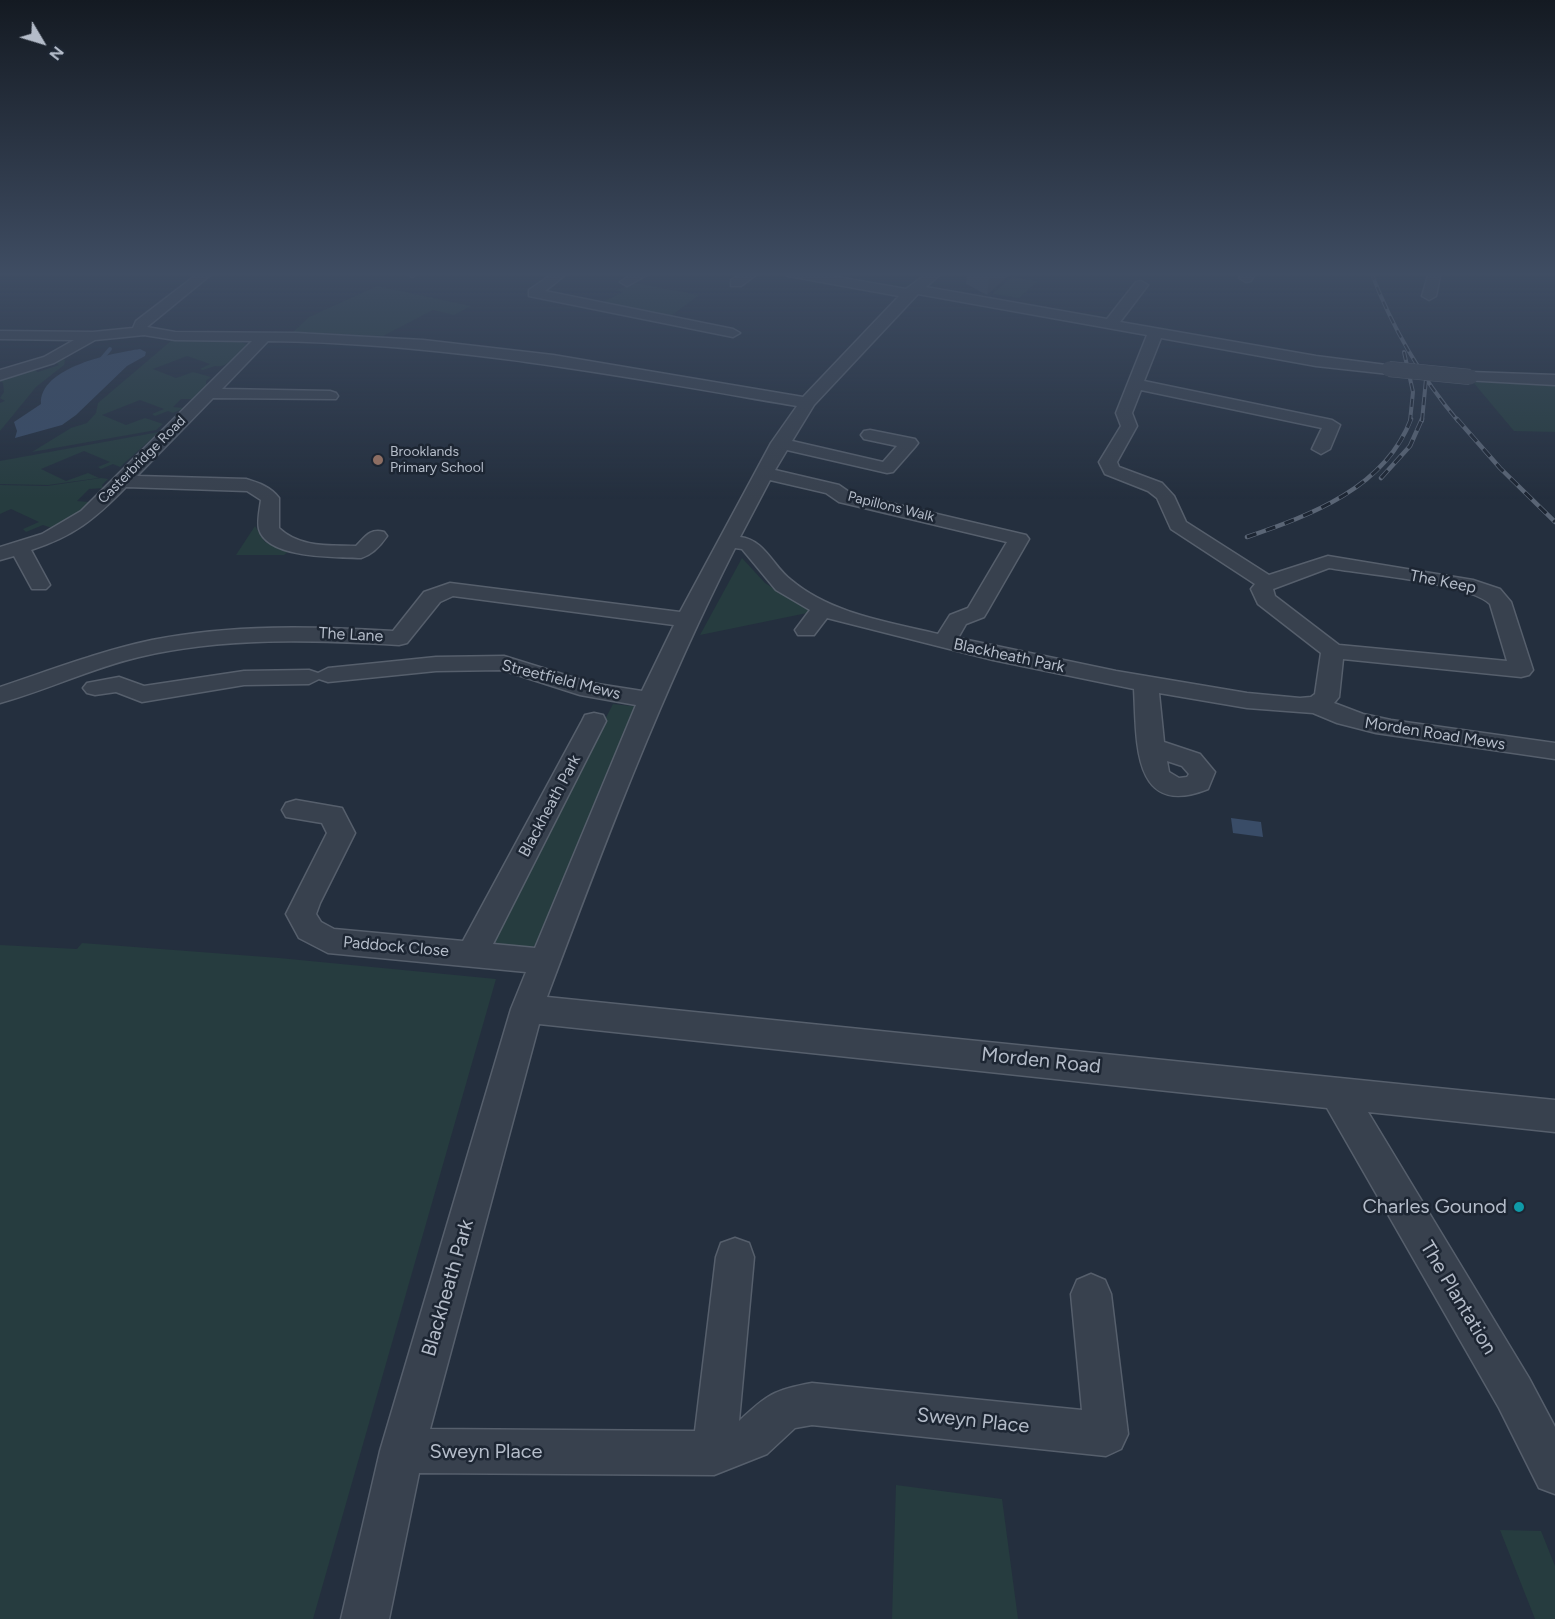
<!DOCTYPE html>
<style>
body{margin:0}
#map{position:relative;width:1555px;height:1619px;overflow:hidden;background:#242f3e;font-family:Figtree,sans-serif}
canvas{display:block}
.north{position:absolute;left:12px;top:12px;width:60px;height:60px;-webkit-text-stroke:4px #1d2633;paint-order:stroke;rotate:128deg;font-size:16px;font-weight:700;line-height:24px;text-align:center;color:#b4bcc9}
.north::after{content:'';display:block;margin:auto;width:21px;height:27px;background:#b4bcc9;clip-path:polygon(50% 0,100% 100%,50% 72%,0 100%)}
</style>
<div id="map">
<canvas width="1555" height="1619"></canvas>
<div class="north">N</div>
</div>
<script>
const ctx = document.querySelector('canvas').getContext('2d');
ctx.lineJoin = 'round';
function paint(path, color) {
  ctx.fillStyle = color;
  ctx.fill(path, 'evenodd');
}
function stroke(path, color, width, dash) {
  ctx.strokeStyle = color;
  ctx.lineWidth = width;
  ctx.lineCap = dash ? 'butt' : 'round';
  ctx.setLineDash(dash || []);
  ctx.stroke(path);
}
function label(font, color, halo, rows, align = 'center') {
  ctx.font = font + ' Figtree,sans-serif';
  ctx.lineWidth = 5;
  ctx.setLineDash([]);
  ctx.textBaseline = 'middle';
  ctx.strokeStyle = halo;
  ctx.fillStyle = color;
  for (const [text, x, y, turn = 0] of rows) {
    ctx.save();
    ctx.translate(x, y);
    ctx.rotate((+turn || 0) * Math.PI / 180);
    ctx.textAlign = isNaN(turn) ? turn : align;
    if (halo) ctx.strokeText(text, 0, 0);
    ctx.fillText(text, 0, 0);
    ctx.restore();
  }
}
const green = new Path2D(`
 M 1012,277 L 1038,281 L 1019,298 L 992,294 Z
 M 635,283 L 699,295 L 667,319 L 597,305 L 623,292 L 616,290 Z
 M 377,286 L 471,306 L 454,315 L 433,310 L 383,336 L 293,332 L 309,317 Z
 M 172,340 L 233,340 L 247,344 C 240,353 227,369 215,366 L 203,370 L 200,369 L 210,364 L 187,356 L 153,369 L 176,378 L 193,372 L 211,377 L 206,381 L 206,387 L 192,399 L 181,399 L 173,407 L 184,408 L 173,413 L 168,411 L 155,416 L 152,414 L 164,409 L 140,400 L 102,415 L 126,425 L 145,418 L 163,424 L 156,430 L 32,452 L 71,428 L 87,423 L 96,413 L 98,403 Z
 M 62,359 L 65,360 L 64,365 L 36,387 L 0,431 L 0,403 L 5,401 L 0,398 L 4,392 L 3,383 L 0,381 L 32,369 L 38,372 L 59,365 L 54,362 Z
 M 1473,382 L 1555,385 L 1555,432 L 1514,431 Z
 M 159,432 L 120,467 L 113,464 L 101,469 L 98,467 L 110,462 L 84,451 L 41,469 L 66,481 L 88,473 L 99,478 L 48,485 L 0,484 L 0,461 Z
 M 101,478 L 108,479 L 102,485 L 103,488 L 89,489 L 77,501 L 89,502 L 78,513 L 52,528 L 43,525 L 26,532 L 23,529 L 39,522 L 11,509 L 0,514 L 0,485 L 47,486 Z
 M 255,526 L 265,542 L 288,552 L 284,555 L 236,555 Z
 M 742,558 L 765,583 L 812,612 L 700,635 Z
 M 613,704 L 641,707 L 539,941 L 530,950 L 488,947 Z
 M 82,943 L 279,958 L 496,979 L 313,1619 L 0,1619 L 0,945 L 77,949 Z
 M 896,1485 L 1002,1499 L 1018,1619 L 892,1619 Z
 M 1500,1530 L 1541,1531 L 1555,1566 L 1555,1619 L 1535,1619 Z`);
const water = new Path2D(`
 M 140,349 L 146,352 L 145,356 L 127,366 L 76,415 L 62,425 L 15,438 L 17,431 L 14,422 L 41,404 C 39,367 113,353 140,349 Z
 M 1231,818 L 1261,822 L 1263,837 L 1233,833 Z`);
const stream = new Path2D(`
 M 99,362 L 110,349`);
const minor = new Path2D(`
 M 200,272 L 214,272 L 147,327 L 175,332 L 296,333 L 423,340 L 553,355 L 803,397 L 899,296 L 788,276 L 782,272 L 809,272 L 906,289 L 929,272 L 943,272 L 926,287 L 1107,319 L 1136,282 L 1141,281 L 1148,285 L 1120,322 L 1316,356 L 1394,366 L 1397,369 L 1394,372 L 1389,374 L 1316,366 L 1161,338 L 1144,381 L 1332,420 L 1340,425 L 1330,449 L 1321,454 L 1312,449 L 1322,428 L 1141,390 L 1132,413 L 1137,426 L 1117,462 L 1119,467 L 1162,483 L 1174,496 L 1186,522 L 1269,575 L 1328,556 L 1473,580 L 1500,589 L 1511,602 L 1533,670 L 1529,675 L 1521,677 L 1343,659 L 1339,697 L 1334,703 L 1363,714 L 1391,720 L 1555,743 L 1555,759 L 1376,733 L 1337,723 L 1313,713 L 1247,708 L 1159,693 L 1164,742 L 1200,754 L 1215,772 L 1208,789 C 1131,820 1137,739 1134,689 L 993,660 L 827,618 L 814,635 L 798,635 L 795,630 L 810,610 L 776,590 L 742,549 L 735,548 C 661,693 604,845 547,997 L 1555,1100 L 1555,1132 L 1368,1112 L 1529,1378 L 1555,1427 L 1555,1494 L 1539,1488 L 1499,1408 L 1327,1108 L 539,1024 L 430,1429 L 695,1431 L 716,1257 L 721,1243 L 735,1238 L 749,1243 L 754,1257 L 739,1421 C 767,1395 773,1390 812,1383 L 1082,1410 L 1071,1294 L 1077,1280 L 1091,1274 L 1105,1280 L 1111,1294 L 1128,1434 L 1121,1449 L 1106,1456 L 812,1425 L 795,1428 L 767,1454 L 714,1475 L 419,1473 L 389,1619 L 341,1619 L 380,1451 L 511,1009 L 526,972 L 328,953 L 299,938 L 286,914 L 327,833 L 322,823 L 286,817 L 282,810 L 286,803 L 296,800 L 342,808 L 355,833 L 320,903 L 316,914 L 321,922 L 334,929 L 463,941 L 582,721 L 585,715 L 594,713 L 603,715 L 606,721 L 493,944 L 535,948 L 636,705 L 580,695 L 502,670 L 436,671 L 328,682 L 319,679 L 309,684 L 244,685 L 142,702 L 116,692 L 95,695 L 87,693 L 83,688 L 87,683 L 119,677 L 144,686 L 244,671 L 309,670 L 318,673 L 328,668 L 436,657 L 504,656 L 591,683 L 642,691 L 674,625 L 453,596 L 440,602 L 407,643 L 399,645 C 312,640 225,637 139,657 C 92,668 47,690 0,703 L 0,687 C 51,670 100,651 152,640 C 232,624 313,626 393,631 L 424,592 L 450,583 L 680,612 L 771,443 L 797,406 C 621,376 447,343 268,341 L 222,389 L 330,391 L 336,393 L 338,396 L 336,399 L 213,398 L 137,476 L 246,479 C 259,483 271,487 279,498 L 279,528 C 300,548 329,545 356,546 C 365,537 370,528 384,532 L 387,536 C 381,545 372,555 361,558 C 338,557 267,559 259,529 C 257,521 260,508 261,500 L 247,491 L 126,487 C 95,519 74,536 31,550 L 50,585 L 46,589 L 32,589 L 14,556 L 0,560 L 0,547 L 42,534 L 81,511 L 252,341 L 175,340 L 144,335 L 95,340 L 54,363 L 0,380 L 0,370 L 44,357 L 74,340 L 0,339 L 0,331 L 93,332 L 133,328 L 136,321 ZM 918,294 L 1147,335 L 1116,413 L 1121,426 L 1099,462 L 1105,474 L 1148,491 L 1157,498 L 1171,529 L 1255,584 L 1251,589 L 1258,604 L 1321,653 L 1315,694 L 1311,697 L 1300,698 L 1247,693 L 1116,671 L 958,638 L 966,624 L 984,617 L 987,612 L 1029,539 L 1026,535 L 852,494 L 839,485 L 775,470 L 787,450 L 887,473 L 893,472 L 915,447 L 918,443 L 915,439 L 870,430 L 864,431 L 861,435 L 864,439 L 897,446 L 883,462 L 792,441 L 814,405 ZM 770,480 L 826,493 L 839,502 L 1007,542 L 968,608 L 950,615 L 938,634 C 889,622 831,614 791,580 C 772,565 765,540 740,537 ZM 1329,568 C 1363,574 1469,583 1490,604 L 1507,661 L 1339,645 L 1275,596 L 1273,589 ZM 1167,761 L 1182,766 L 1189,774 L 1187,777 L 1179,778 L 1169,772 Z
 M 419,272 L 412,277 L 406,273 L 406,272 Z
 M 555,272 L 569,272 L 545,291 L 733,329 L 740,333 L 733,337 L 529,296 L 529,290 Z
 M 627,272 L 648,272 L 649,274 L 627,286 L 620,282 L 630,275 Z
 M 745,272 L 760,272 L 741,286 L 731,286 L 731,280 Z
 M 1244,272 L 1256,272 L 1251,281 L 1246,282 L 1239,278 Z
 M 1429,272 L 1441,272 L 1436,296 L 1429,300 L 1422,296 Z
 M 1470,372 L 1555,375 L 1555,385 L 1464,380 L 1462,377 Z`);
const railFar1 = new Path2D(`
 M 1371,272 C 1392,327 1420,376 1458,421
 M 1404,352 L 1413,392 L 1410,421
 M 1422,421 L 1426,379`);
const rail = new Path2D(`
 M 1457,419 L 1500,468 L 1555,522
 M 1381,478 L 1410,446 L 1422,419
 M 1247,537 C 1311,515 1385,488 1411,419`);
const minorBridge = new Path2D(`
 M 1389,369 L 1470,377`);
const wall = new Path2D(`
 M 967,272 L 1010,272 L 1010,274 L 987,295 L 966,284 Z`);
const shadedWall = new Path2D(`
 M 991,272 L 1010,272 L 1010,274 L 987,295 L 990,273 Z`);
const markers = [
 [378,460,6,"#8d6e63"],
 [1519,1207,6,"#0f9aa8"]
];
const farPoinames = [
 ["Brooklands",390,452],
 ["Primary School",390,468]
];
const farStreetnames = [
 ["Casterbridge Road",142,460,-45],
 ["Papillons Walk",891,507,14]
];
const streetNames = [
 ["The Keep",1443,582,11],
 ["The Lane",351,635,3],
 ["Blackheath Park",1009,656,12],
 ["Streetfield Mews",561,680,14],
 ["Morden Road Mews",1435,734,9],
 ["Blackheath Park",550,806,-62],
 ["Paddock Close",396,947,5]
];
const nearStreetnames = [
 ["Morden Road",1041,1061,6],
 ["Blackheath Park",448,1288,-74],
 ["The Plantation",1458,1298,59],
 ["Sweyn Place",973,1421,6],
 ["Sweyn Place",486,1452]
];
const nearPoinames = [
 ["Charles Gounod",1507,1207]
];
paint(green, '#263c3f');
paint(water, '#394c67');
stroke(stream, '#394c67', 4);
stroke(minor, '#565f6c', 3);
paint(minor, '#38414e');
stroke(railFar1, '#5a6575', 4);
stroke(rail, '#5a6575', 4.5);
stroke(railFar1, '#1d2633', 2, [8]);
stroke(rail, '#1d2633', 3, [10]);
stroke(minorBridge, '#565f6c', 16, []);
stroke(minorBridge, '#38414e', 15);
paint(wall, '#3b4654');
paint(shadedWall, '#303945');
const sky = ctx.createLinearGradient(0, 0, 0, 499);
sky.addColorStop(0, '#141a22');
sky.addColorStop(0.55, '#3f4d63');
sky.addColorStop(1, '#3f4d6300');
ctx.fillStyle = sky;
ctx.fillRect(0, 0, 1555, 499);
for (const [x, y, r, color] of markers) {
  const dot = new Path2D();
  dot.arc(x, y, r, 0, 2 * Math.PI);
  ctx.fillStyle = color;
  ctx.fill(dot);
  stroke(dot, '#1d2633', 2);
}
label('14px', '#b4bcc9', '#1d2633', farPoinames, 'left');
label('14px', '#b4bcc9', '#1d2633', farStreetnames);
label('16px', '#b4bcc9', '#1d2633', streetNames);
label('20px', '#b4bcc9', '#1d2633', nearStreetnames);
label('20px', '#b4bcc9', '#1d2633', nearPoinames, 'right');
</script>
